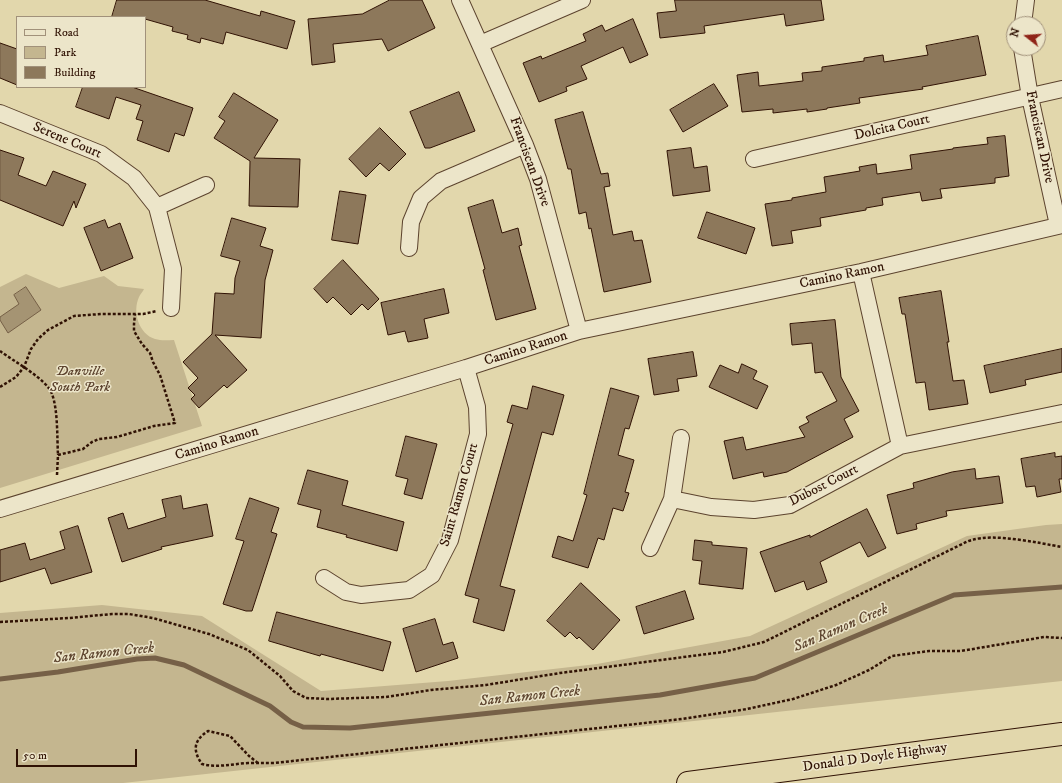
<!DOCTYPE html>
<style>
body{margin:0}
#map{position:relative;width:1062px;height:783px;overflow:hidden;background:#e2d7ac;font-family:"IM FELL DW Pica",serif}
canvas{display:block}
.legend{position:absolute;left:16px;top:16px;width:130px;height:72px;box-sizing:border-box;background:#ece5c9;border:1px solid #a1917a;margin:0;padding:5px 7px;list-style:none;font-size:12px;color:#301204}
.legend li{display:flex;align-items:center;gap:8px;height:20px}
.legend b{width:20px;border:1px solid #a1917a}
.north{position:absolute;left:1006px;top:16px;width:40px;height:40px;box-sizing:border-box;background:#ece5c9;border:1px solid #a1917a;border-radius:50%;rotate:287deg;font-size:11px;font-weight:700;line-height:16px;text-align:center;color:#301204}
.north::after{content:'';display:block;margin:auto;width:14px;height:18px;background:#8f2418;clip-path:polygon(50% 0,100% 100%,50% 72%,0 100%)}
.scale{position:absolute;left:16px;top:749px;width:121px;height:18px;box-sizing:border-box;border:2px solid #301204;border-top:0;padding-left:5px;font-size:12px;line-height:14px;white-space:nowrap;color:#301204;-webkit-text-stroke:3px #ece5c9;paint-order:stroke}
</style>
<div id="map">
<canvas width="1062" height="783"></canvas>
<ul class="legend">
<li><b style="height:5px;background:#ece5c9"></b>Road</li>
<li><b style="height:11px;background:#c4b68f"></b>Park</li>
<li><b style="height:11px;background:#8d785b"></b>Building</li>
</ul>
<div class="north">N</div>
<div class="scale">50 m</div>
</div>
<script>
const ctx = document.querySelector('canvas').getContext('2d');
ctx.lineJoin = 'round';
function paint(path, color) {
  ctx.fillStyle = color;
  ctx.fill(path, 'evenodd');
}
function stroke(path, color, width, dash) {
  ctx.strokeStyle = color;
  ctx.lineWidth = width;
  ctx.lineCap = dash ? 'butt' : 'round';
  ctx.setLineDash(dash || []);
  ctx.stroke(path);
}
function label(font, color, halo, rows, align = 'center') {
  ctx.font = font + ' "IM FELL DW Pica",serif';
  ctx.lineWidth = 3;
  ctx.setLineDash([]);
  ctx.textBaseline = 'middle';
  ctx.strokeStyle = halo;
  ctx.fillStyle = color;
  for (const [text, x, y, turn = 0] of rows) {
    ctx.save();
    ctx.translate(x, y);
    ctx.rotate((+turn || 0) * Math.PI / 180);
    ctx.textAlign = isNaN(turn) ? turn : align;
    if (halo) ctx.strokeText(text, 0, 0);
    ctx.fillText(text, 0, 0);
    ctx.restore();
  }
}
const green = new Path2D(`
 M 26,274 L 59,288 L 104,276 L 118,286 L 144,289 C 143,292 140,294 139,297 C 132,312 139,334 155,339 C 162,341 167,340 174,340 L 202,426 L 0,488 L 0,287 Z
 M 1062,524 L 1062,681 L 123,783 L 0,783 L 0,613 L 102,605 L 202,616 L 321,691 L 448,681 L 597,664 L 750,636 L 967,536 L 1046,525 Z`);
const water = new Path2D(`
 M 26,287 L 41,310 L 8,333 L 0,320 L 0,317 L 19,304 L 14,295 Z`);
const stream = new Path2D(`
 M 0,679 L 58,672 L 137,659 L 155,658 L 184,665 L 270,706 L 291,722 L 303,727 L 350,728 L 660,695 L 755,678 L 954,595 L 1062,587`);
const building = new Path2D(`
 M 117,0 L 205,0 L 260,16 L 261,11 L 295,21 L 287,49 L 226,32 L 223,44 L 201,38 L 200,43 L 187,39 L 188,35 L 172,31 L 173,27 L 145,19 L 145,17 L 112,17 Z
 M 390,0 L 422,0 L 435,28 L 388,51 L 382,39 L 333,44 L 335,62 L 312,65 L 308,19 L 362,14 Z
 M 675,0 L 821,0 L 824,20 L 786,26 L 784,14 L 704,26 L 705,33 L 660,38 L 657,13 L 676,11 Z
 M 633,19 L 648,55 L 630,63 L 623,47 L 581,66 L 587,79 L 566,87 L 567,91 L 539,102 L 523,63 L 541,56 L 542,59 L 586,41 L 583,34 L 602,25 L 605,31 Z
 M 978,36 L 986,75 L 922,87 L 923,89 L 859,98 L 860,103 L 827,108 L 827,109 L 807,112 L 807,109 L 773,113 L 773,109 L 742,112 L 737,75 L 758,72 L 759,86 L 803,81 L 802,73 L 822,71 L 822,67 L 864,61 L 864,58 L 883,55 L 884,62 L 928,55 L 926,46 Z
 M 0,43 L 17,49 L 17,85 L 0,78 Z
 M 714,84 L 728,106 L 683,132 L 670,110 Z
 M 83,87 L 132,87 L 193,108 L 184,136 L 175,133 L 169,152 L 137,140 L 143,121 L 136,119 L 141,105 L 116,97 L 109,119 L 76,107 Z
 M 459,92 L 475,131 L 430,148 L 425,148 L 410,112 Z
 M 234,93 L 278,120 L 254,158 L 300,159 L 298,207 L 249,206 L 250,161 L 214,138 L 225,121 L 219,117 Z
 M 583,112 L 601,174 L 608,173 L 610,186 L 604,187 L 613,235 L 632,231 L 634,241 L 642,240 L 651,282 L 604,292 L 591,228 L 589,229 L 586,212 L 579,214 L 571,169 L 568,169 L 555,120 Z
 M 380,128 L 406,154 L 389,171 L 380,163 L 366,177 L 349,159 Z
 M 1005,136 L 1009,176 L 995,178 L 995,183 L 940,189 L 942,198 L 922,201 L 920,192 L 882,198 L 883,205 L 866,208 L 866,210 L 820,218 L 821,226 L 791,231 L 793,243 L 772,246 L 765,204 L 792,200 L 792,198 L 826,192 L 824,177 L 860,171 L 859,167 L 876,164 L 877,174 L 912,169 L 910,155 L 953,149 L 953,148 L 988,144 L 987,138 Z
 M 691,148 L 694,168 L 707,166 L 710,191 L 673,196 L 667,151 Z
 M 0,150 L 24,158 L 18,175 L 46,186 L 53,171 L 86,184 L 76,208 L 74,201 L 63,226 L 0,200 Z
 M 340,191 L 366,195 L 358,244 L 332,240 Z
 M 493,200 L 502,233 L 518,228 L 522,245 L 519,246 L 536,309 L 496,320 L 483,270 L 485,269 L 468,208 Z
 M 707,212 L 755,228 L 746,254 L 698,238 Z
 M 232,218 L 266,228 L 260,246 L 273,250 L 265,280 L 261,338 L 215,335 L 247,370 L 227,388 L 224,385 L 199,408 L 191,399 L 195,395 L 188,388 L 198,378 L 183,362 L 212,334 L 215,293 L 234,294 L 235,278 L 240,261 L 221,256 Z
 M 105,220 L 108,228 L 120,223 L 133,258 L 101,271 L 84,228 Z
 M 343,260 L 379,299 L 368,310 L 362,304 L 351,315 L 333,297 L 327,303 L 314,289 Z
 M 444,289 L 449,313 L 424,319 L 428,338 L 408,342 L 405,331 L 388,335 L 381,303 Z
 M 941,291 L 949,342 L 947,342 L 953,381 L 964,380 L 968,404 L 929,410 L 925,382 L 916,383 L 905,314 L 902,314 L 899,298 Z
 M 835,320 L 841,377 L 859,411 L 844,419 L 853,437 L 787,472 L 764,477 L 763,472 L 733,479 L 724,441 L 743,437 L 746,450 L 805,437 L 799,427 L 809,422 L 806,417 L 837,401 L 822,372 L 815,373 L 812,343 L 792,345 L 790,324 Z
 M 1062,349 L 1062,372 L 1025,380 L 1026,385 L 990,393 L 984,366 Z
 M 693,352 L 697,376 L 677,379 L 679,391 L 654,395 L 648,359 Z
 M 742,364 L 757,371 L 753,379 L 768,386 L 757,409 L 709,387 L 720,365 L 738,373 Z
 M 533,386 L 564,395 L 553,435 L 542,432 L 500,586 L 515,590 L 504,631 L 473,622 L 479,599 L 465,595 L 513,424 L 507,422 L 512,405 L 527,409 Z
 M 611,388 L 639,396 L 629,429 L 625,428 L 618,455 L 634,460 L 625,492 L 629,493 L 623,511 L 613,508 L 604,540 L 598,538 L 588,568 L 552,557 L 558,536 L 573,541 L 587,495 L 584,494 Z
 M 406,436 L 437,444 L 422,499 L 404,494 L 408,479 L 396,476 Z
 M 1055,453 L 1055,457 L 1062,456 L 1062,479 L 1059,479 L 1061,492 L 1037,497 L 1035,486 L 1026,487 L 1021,459 Z
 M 975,469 L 976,479 L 999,476 L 1003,503 L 946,511 L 947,516 L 916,524 L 917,529 L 897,534 L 887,495 L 914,488 L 913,483 L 952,472 Z
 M 308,470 L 348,481 L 342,505 L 404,522 L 397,551 L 346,537 L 347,535 L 317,527 L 321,510 L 298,504 Z
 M 181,496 L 183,509 L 207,504 L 213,536 L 161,547 L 162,549 L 122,562 L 108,518 L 123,513 L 128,529 L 166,517 L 162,500 Z
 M 250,498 L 279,508 L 271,532 L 277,534 L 252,611 L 246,611 L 223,604 L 244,541 L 236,539 Z
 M 867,509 L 886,548 L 868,557 L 860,542 L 820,562 L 827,582 L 807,590 L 804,581 L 775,592 L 760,552 L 810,535 L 810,537 Z
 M 78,526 L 92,572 L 51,584 L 45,568 L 0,582 L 0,550 L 25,543 L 30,560 L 65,549 L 60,532 Z
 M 695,540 L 712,542 L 712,545 L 747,548 L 743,589 L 699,584 L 702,561 L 693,560 Z
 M 581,583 L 620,620 L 593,650 L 579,637 L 577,639 L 570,632 L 565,637 L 547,621 Z
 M 685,591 L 694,619 L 644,634 L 636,607 Z
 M 277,612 L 391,642 L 383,671 L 321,654 L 320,656 L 269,641 Z
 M 435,619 L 443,645 L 453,642 L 458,658 L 416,672 L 403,629 Z`);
const path = new Path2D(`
 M 0,351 C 13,361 47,379 52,394 C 58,410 57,437 58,455
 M 0,387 L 16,377 L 24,367 L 31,349 L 38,339 L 48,330 L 74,316 L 101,314 L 143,314 L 157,311
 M 57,475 L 58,455 L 83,449 L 92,442 L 99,439 L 117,437 L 154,426 L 175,423 L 160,375 L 153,362 L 150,353 L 142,344 L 134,331 L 134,324 L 135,314
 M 0,622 L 69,618 L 112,614 L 129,614 L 153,618 L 209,634 L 248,650 L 280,676 L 293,691 L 306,698 L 328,699 L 386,697 L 431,690 L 486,685 L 560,673 L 723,652 L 764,642 L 958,546 C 963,544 967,541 972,540 C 994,533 1039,543 1062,547
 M 258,763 L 249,756 L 230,736 L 208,731 C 194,740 192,750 202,764 C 217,768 232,764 248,763 C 257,763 265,763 274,763 L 682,719 L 747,709 L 793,699 L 836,685 L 869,670 L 892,656 L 929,651 L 961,651 L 1044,637 L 1062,638`);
const minor = new Path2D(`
 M 460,0 L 525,145 L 538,179 L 579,331
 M 1023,24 L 1026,0
 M 480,44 L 582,0
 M 1022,48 L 1030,97 L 1058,225
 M 0,113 L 101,154 L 134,178 L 157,207 L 173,269 L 171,308
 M 754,159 L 1062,89
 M 157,207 L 206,185
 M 409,248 L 411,222 L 421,198 L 441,181 L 525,145
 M 861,272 L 900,446
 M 672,499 L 711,507 L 754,510 L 790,505 L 900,446 L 1062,413
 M 0,509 L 466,368 L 579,331 L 861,272 L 1062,225
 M 650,548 L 672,499 L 681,438
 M 324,578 L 346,592 L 361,595 L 409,590 L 432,575 L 450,540 L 478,434 L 477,407 L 466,368`);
const highway = new Path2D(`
 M 688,783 L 1062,734`);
const streetNames = [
 ["Dolcita Court",892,128,-13],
 ["Franciscan Drive",1039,137,78],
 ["Serene Court",67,141,23],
 ["Franciscan Drive",529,162,70],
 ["Camino Ramon",842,276,-12],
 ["Camino Ramon",526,349,-18],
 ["Camino Ramon",217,444,-17],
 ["Dubost Court",824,486,-27],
 ["Saint Ramon Court",460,495,-74],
 ["Donald D Doyle Highway",875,758,-8]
];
const parkNames = [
 ["Danville",80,372],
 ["South Park",80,388]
];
const waterNames = [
 ["San Ramon Creek",841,629,-23],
 ["San Ramon Creek",104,654,-6],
 ["San Ramon Creek",530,697,-6]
];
paint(green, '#c4b68f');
paint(water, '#a59473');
stroke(water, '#766047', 1);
stroke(stream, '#766047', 5);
paint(building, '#8d785b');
stroke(building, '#301204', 1);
stroke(minor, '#5c432e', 18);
stroke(highway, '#301204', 24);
stroke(path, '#301204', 2.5, [3, 2]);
stroke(minor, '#ece5c9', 16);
stroke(highway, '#e2d7ac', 22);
label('14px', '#301204', '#ece5c9', streetNames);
label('italic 14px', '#5c432e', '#ece5c9', parkNames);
label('italic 15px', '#5f4630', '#ece5c9', waterNames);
</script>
